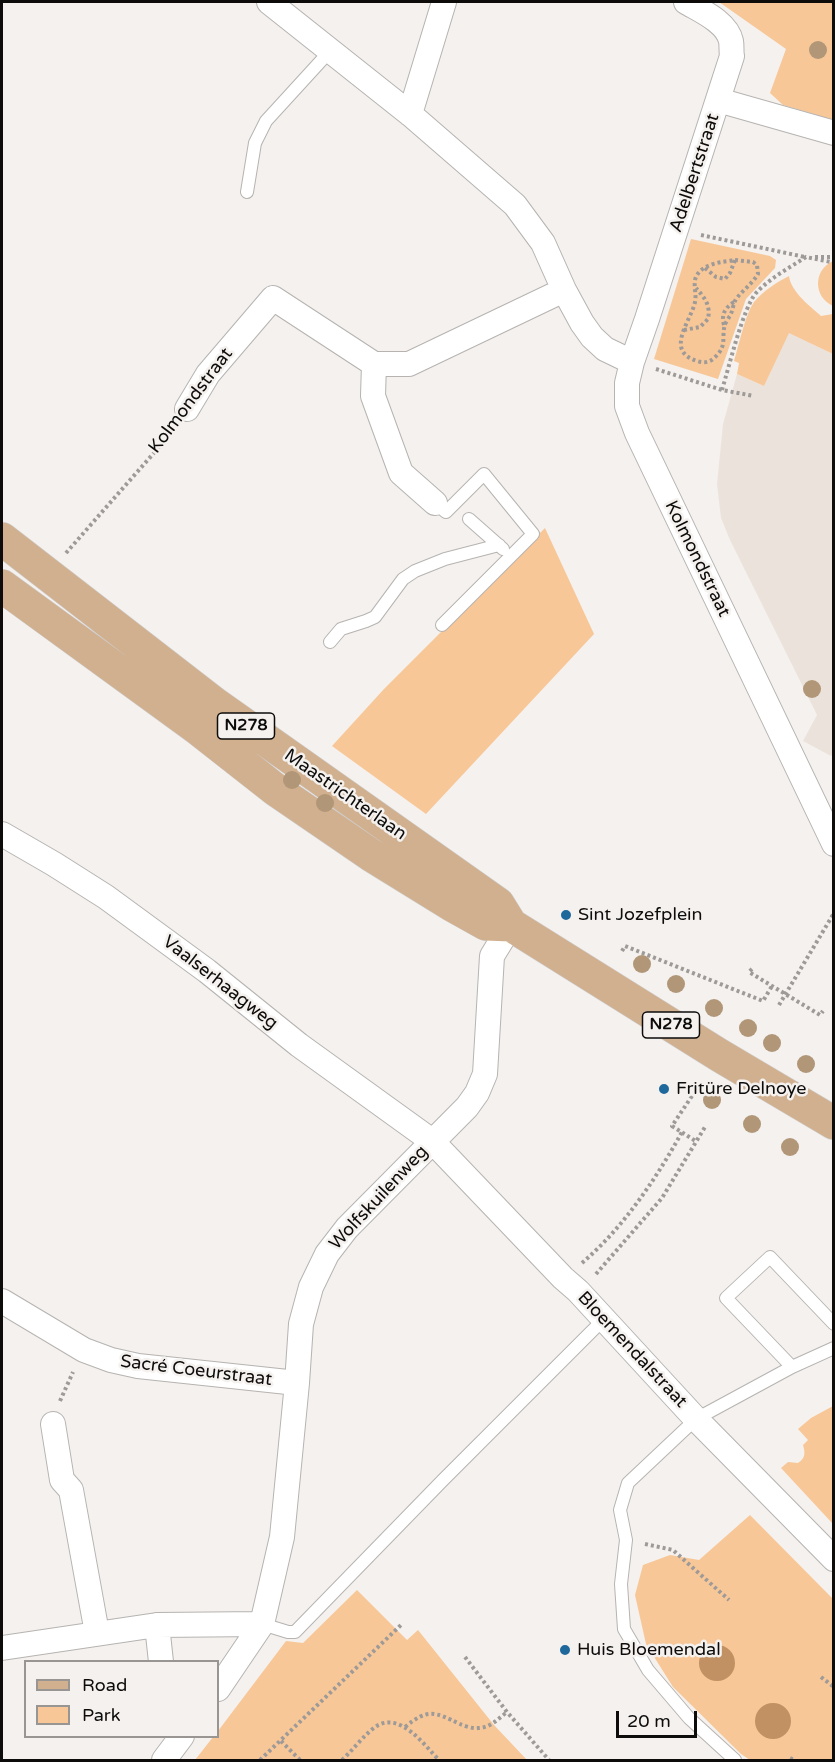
<!DOCTYPE html>
<meta charset="utf-8">
<style>
body{margin:0}
#map{position:relative;width:835px;height:1762px;overflow:hidden;background:#f4f1ee;font-family:"Varela Round",sans-serif}
canvas{display:block}
.frame{position:absolute;inset:0;border:3px solid #0d0c0b;pointer-events:none}
.legend{position:absolute;left:24px;top:1660px;width:195px;height:78px;box-sizing:border-box;background:#f4f1ee;border:2px solid #989593;margin:0;padding:8px 10px;list-style:none;font-size:18px;color:#0d0c0b}
.legend li{display:flex;align-items:center;gap:12px;height:30px}
.legend b{width:30px;border:2px solid #989593}
.scale{position:absolute;left:616px;top:1711px;width:81px;height:27px;box-sizing:border-box;border:3px solid #0d0c0b;border-top:0;padding-left:8px;font-size:18px;line-height:21px;white-space:nowrap;color:#0d0c0b;-webkit-text-stroke:4px #f4f1ee;paint-order:stroke}
</style>
<div id="map">
<canvas width="835" height="1762"></canvas>
<div class="frame"></div>
<ul class="legend">
<li><b style="height:8px;background:#d1b08f"></b>Road</li>
<li><b style="height:16px;background:#f8c798"></b>Park</li>
</ul>
<div class="scale">20 m</div>
</div>
<script>
const ctx = document.querySelector('canvas').getContext('2d');
ctx.lineJoin = 'round';
function paint(path, color) {
  ctx.fillStyle = color;
  ctx.fill(path, 'evenodd');
}
function stroke(path, color, width, dash) {
  ctx.strokeStyle = color;
  ctx.lineWidth = width;
  ctx.lineCap = dash ? 'butt' : 'round';
  ctx.setLineDash(dash || []);
  ctx.stroke(path);
}
function label(font, color, halo, rows, align = 'center') {
  ctx.font = font + ' "Varela Round",sans-serif';
  ctx.lineWidth = 5;
  ctx.setLineDash([]);
  ctx.textBaseline = 'middle';
  ctx.strokeStyle = halo;
  ctx.fillStyle = color;
  for (const [text, x, y, turn = 0] of rows) {
    ctx.save();
    ctx.translate(x, y);
    ctx.rotate((+turn || 0) * Math.PI / 180);
    ctx.textAlign = isNaN(turn) ? turn : align;
    if (halo) ctx.strokeText(text, 0, 0);
    ctx.fillText(text, 0, 0);
    ctx.restore();
  }
}
const built = new Path2D(`
 M 789,330 L 807,341 L 833,354 L 834,752 L 831,756 L 803,741 L 817,715 L 730,540 L 721,518 L 717,484 L 723,424 L 737,374 L 764,386 Z`);
const green = new Path2D(`
 M 719,2 L 833,2 L 833,120 L 783,105 L 770,93 L 786,49 Z
 M 691,239 L 770,256 L 776,260 L 775,268 L 746,299 L 718,379 L 654,359 Z
 M 833,261 L 834,261 L 833,306 C 813,297 813,270 833,261 Z
 M 789,276 C 791,292 810,306 821,316 L 833,314 L 833,354 L 789,333 L 764,386 L 737,374 L 739,363 L 734,361 C 739,345 745,315 754,302 C 763,291 777,282 789,276 Z
 M 545,528 L 594,634 L 426,814 L 332,746 L 384,689 Z
 M 833,1406 L 833,1524 L 781,1468 L 788,1462 L 798,1463 C 806,1458 805,1452 803,1445 L 808,1440 L 798,1429 L 811,1418 Z
 M 750,1515 L 833,1599 L 833,1760 L 750,1760 L 741,1754 L 673,1687 L 646,1644 L 635,1595 L 643,1565 L 670,1555 L 699,1560 Z
 M 357,1590 L 407,1640 L 418,1630 L 494,1725 L 527,1760 L 195,1760 L 213,1737 L 218,1736 L 218,1731 L 286,1641 L 303,1643 Z`);
const water = new Path2D(`
 M699 1663a18 18 0 1 1 36 0a18 18 0 1 1-36 0Z
 M755 1721a18 18 0 1 1 36 0a18 18 0 1 1-36 0Z`);
const path = new Path2D(`
 M 701,235 L 805,257
 M 815,257 L 834,257
 M 735,260 L 753,262 L 757,265 L 758,274 C 752,284 743,290 736,299 C 733,304 733,310 730,316 C 729,317 726,323 725,324 C 721,338 728,346 714,358 C 709,363 703,363 697,361 C 664,351 691,321 695,302 C 697,293 692,283 697,275 C 704,263 723,262 735,260 Z
 M 705,268 L 716,277 L 725,279 L 730,273 L 735,260
 M 724,325 C 721,314 725,308 734,302
 M 684,330 L 700,327 L 708,319 C 711,305 704,297 696,288
 M 656,369 L 722,390 L 754,396
 M 722,390 C 729,367 743,308 756,293 C 770,278 789,268 806,257 L 831,262
 M 66,553 L 174,430
 M 622,951 L 625,946 L 763,1001 L 772,986
 M 752,969 L 749,972 L 820,1015 L 823,1011
 M 779,1005 L 834,913
 M 692,1096 L 672,1126 L 697,1142
 M 582,1263 C 623,1228 656,1179 682,1132
 M 596,1274 L 662,1198 L 705,1127
 M 60,1401 L 73,1372
 M 645,1544 L 673,1550 L 729,1600
 M 465,1657 L 507,1712 L 549,1760
 M 821,1677 L 834,1687
 M 405,1727 C 428,1708 435,1712 460,1724 C 465,1726 473,1729 478,1728 C 490,1728 498,1719 507,1712
 M 281,1741 L 300,1760
 M 790,1758 L 794,1760
 M 260,1760 L 402,1624
 M 342,1760 C 353,1750 363,1736 375,1727 C 400,1710 424,1745 439,1760`);
const lane = new Path2D(`
 M 247,192 L 255,143 L 266,121 L 330,51
 M 435,503 L 446,512 L 484,474 L 533,534 L 442,625
 M 469,519 L 503,549
 M 330,642 L 341,629 L 366,621 L 375,617 L 403,579 L 415,571 L 445,559 L 499,545
 M 792,1367 L 726,1298 L 770,1257 L 834,1324
 M 262,1624 L 288,1632 L 295,1632 L 443,1480 L 603,1320
 M 735,1760 L 689,1718 L 648,1670 L 624,1629 L 621,1584 L 626,1540 L 620,1510 L 628,1483 L 696,1419 L 792,1367 L 834,1348`);
const street = new Path2D(`
 M 269,2 L 410,114 L 515,205 L 543,243 L 564,290 L 582,323 L 592,337 L 605,349 L 632,362 L 627,383 L 627,406 L 637,433 L 834,844
 M 718,100 L 834,133
 M 410,114 L 444,2
 M 632,362 L 647,319 L 732,56 C 731,52 732,46 731,41 C 727,22 701,11 686,2
 M 374,364 L 409,364 L 564,290
 M 187,409 L 208,374 L 273,298 L 374,364 L 373,396 L 401,473 L 435,503
 M 2,834 L 54,864 L 106,897 L 207,971 L 299,1045 L 432,1141 L 563,1278 L 578,1291 L 696,1419 L 834,1559
 M 2,1301 L 84,1350 L 111,1360 L 138,1366 L 297,1383
 M 53,1424 L 62,1480 L 71,1490 L 97,1633
 M 157,1625 L 161,1662
 M 2,1648 L 157,1625 L 262,1624
 M 218,1689 L 262,1624 L 282,1537 L 297,1383 L 301,1324 L 311,1287 L 327,1254 L 347,1228 L 467,1107 L 477,1093 L 485,1074 L 492,956 L 511,925
 M 164,1760 L 182,1736`);
const primary = new Path2D(`
 M 2,539 L 215,704 L 498,904 L 511,925 L 719,1055 L 834,1123
 M 2,586 L 197,728 L 276,790 L 371,855 L 452,905 L 486,924 L 511,925`);
const trees = [
 [818,50],
 [812,689],
 [292,780],
 [325,803],
 [642,964],
 [676,984],
 [714,1008],
 [748,1028],
 [772,1043],
 [806,1064],
 [712,1100],
 [752,1124],
 [790,1147]
];
const markers = [
 [566,915,6,"#1f689b"],
 [664,1089,6,"#1f689b"],
 [565,1650,6,"#1f689b"]
];
const shields = [
 [246,726,57],
 [671,1025,57]
];
const shieldNames = [
 ["N278",246,726],
 ["N278",671,1025]
];
const streetNames = [
 ["Adelbertstraat",695,173,-72],
 ["Kolmondstraat",191,401,-53],
 ["Kolmondstraat",697,559,64],
 ["Maastrichterlaan",345,795,35],
 ["Vaalserhaagweg",220,983,38],
 ["Wolfskuilenweg",379,1198,-47],
 ["Bloemendalstraat",632,1350,47],
 ["Sacré Coeurstraat",196,1371,7]
];
const poiNames = [
 ["Sint Jozefplein",578,915],
 ["Fritüre Delnoye",676,1089],
 ["Huis Bloemendal",577,1650]
];
paint(built, '#ebe3db');
paint(green, '#f8c798');
paint(water, '#c19163');
stroke(lane, '#b6b3b1', 14);
stroke(street, '#b6b3b1', 26);
stroke(primary, '#cfcece', 34);
stroke(path, '#9d9a98', 4, [3, 3]);
stroke(lane, '#fff', 12);
stroke(street, '#fff', 24);
stroke(primary, '#d1b08f', 33);
ctx.fillStyle = '#b19677';
for (const [x, y] of trees) {
  ctx.beginPath();
  ctx.arc(x, y, 9, 0, 2 * Math.PI);
  ctx.fill();
}
for (const [x, y, r, color] of markers) {
  const dot = new Path2D();
  dot.arc(x, y, r, 0, 2 * Math.PI);
  ctx.fillStyle = color;
  ctx.fill(dot);
  stroke(dot, '#f4f1ee', 2);
}
for (const [x, y, w] of shields) {
  const box = new Path2D();
  box.roundRect(x - w / 2, y - 13, w, 26, 4.5);
  ctx.fillStyle = '#f4f1ee';
  ctx.fill(box);
  stroke(box, '#0d0c0b', 1.5);
}
label('bold 16px', '#0d0c0b', null, shieldNames);
label('18px', '#0d0c0b', '#f4f1ee', streetNames);
label('18px', '#0d0c0b', '#f4f1ee', poiNames, 'left');
</script>
